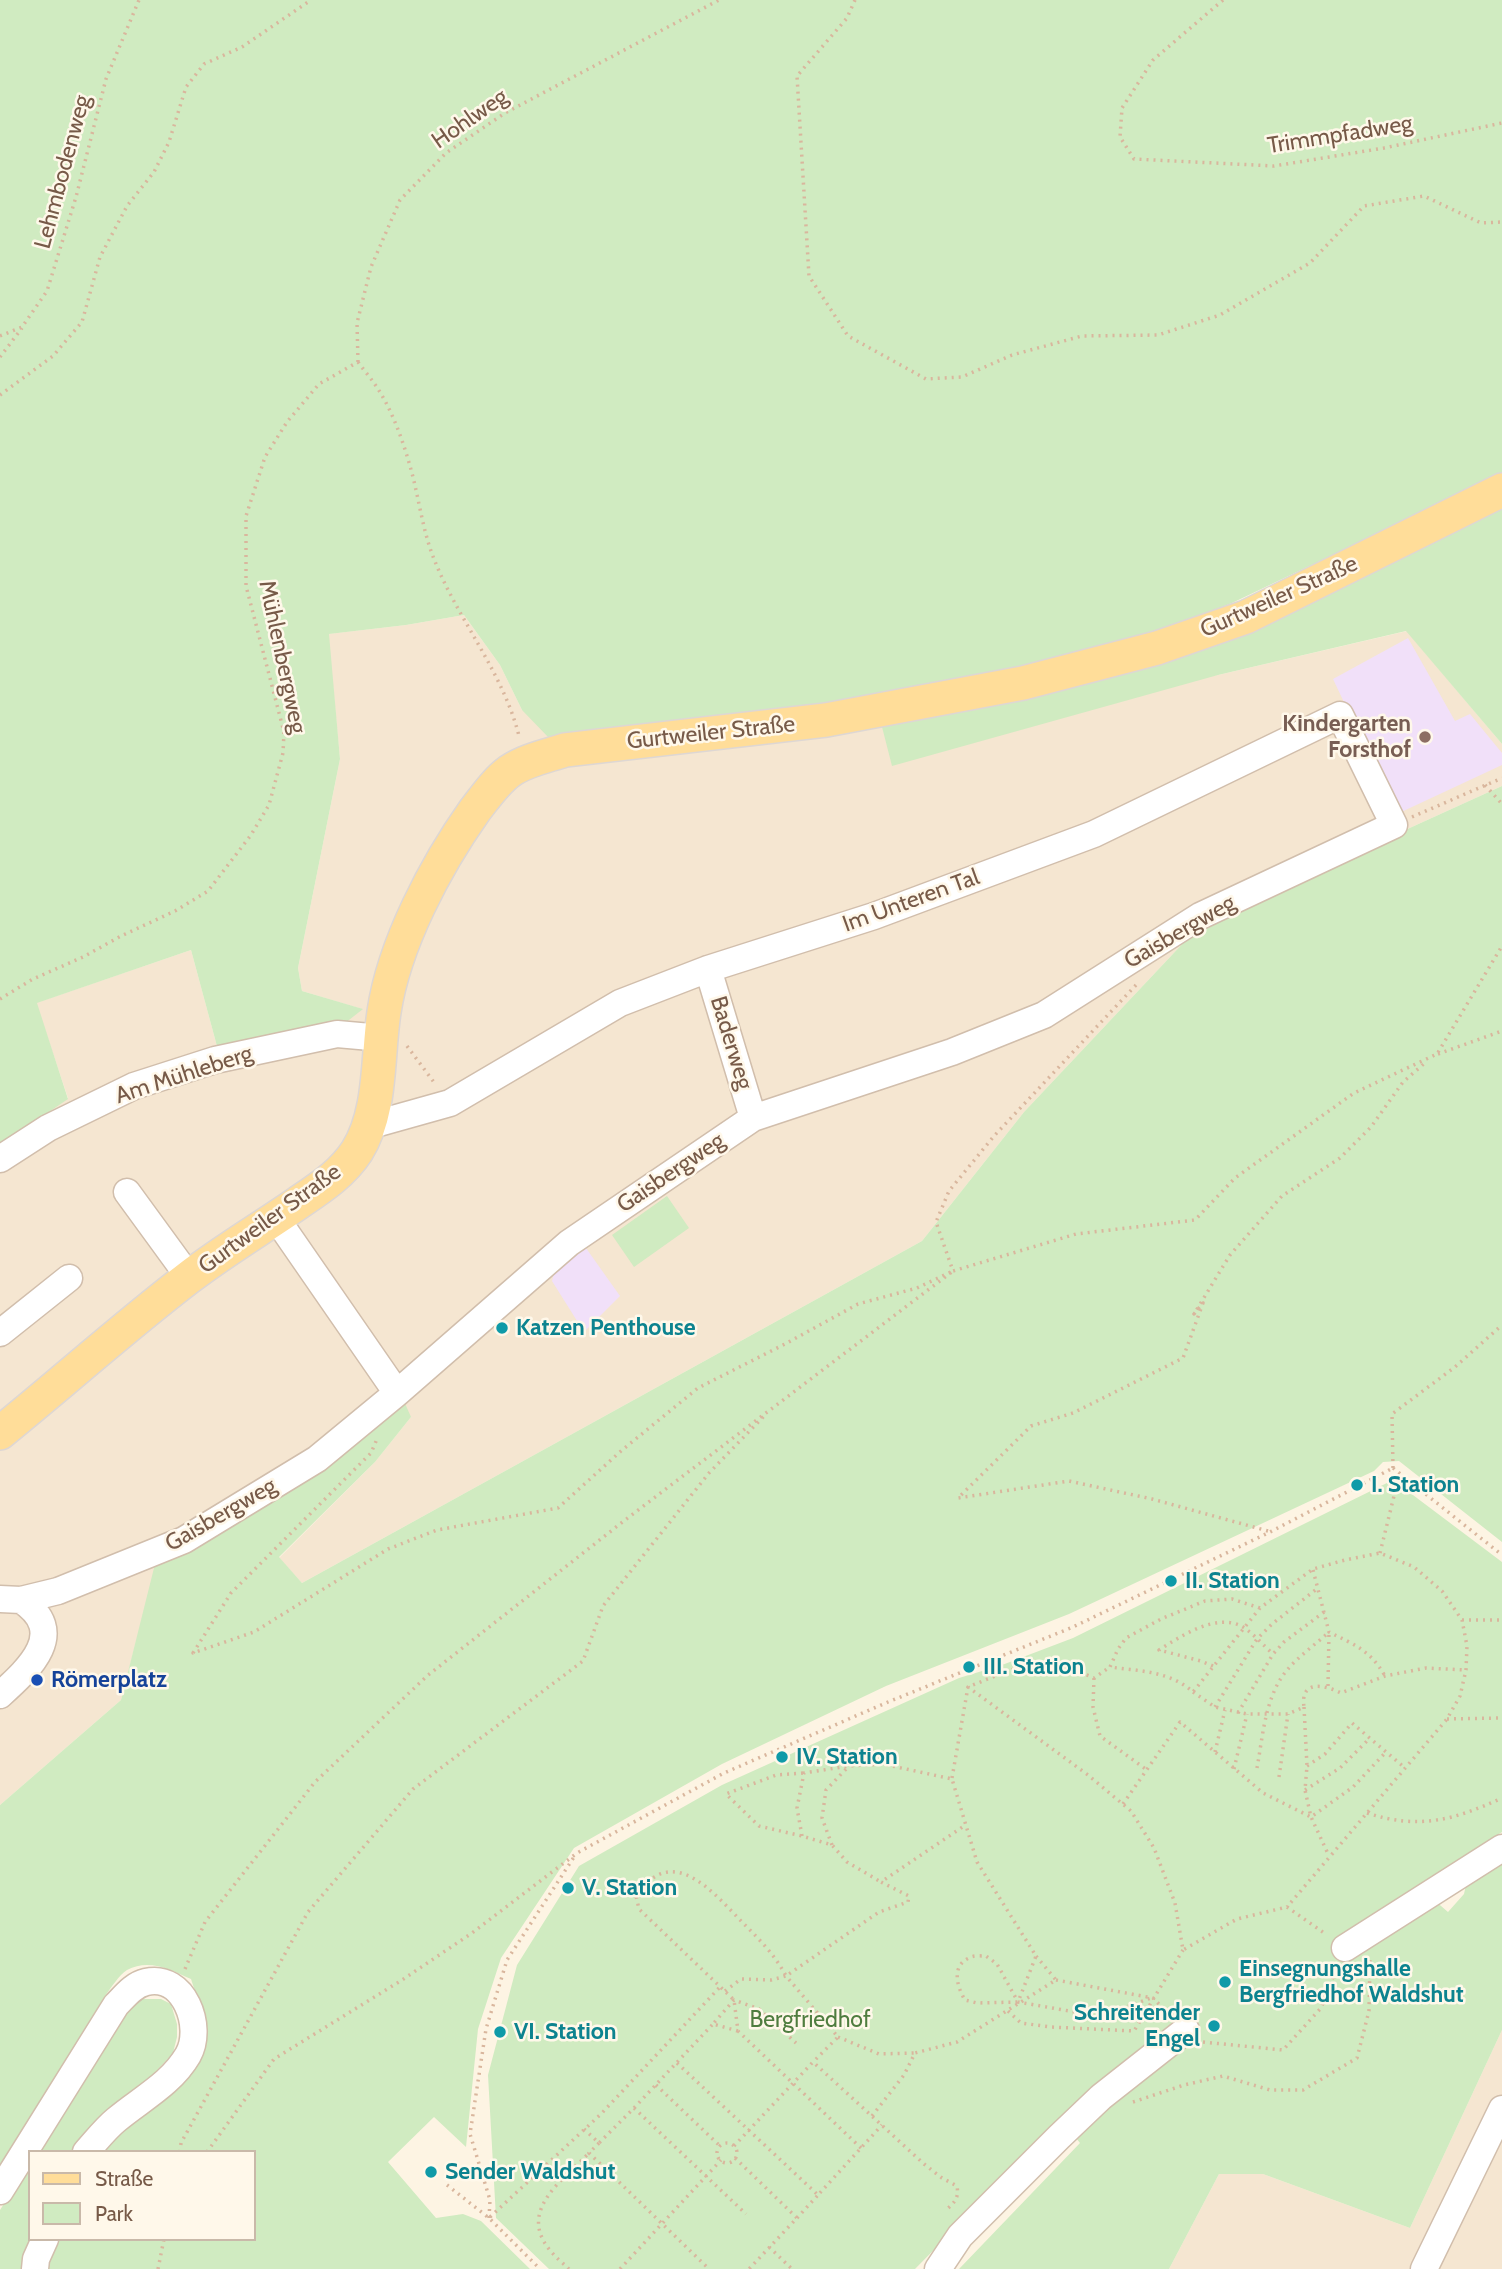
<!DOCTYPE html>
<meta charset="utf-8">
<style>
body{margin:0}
#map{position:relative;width:1502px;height:2269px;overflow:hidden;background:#fdf4e3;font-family:Cabin,sans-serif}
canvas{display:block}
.legend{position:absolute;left:28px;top:2150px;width:228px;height:91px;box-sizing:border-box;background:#fff8ea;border:2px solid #c9b9a9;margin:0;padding:9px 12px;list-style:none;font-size:21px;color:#775a48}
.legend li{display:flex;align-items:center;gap:14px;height:35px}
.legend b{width:35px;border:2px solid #c9b9a9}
</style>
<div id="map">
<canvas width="1502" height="2269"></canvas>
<ul class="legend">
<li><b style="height:9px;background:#fd9"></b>Straße</li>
<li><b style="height:19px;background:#d0ebc1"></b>Park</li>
</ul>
</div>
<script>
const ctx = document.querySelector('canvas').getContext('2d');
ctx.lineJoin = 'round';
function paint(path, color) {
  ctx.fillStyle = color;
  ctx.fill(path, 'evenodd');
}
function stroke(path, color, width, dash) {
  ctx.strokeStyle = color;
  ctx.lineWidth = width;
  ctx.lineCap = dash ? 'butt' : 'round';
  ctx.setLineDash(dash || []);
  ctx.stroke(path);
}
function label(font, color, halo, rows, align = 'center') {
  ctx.font = font + ' Cabin,sans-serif';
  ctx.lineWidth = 5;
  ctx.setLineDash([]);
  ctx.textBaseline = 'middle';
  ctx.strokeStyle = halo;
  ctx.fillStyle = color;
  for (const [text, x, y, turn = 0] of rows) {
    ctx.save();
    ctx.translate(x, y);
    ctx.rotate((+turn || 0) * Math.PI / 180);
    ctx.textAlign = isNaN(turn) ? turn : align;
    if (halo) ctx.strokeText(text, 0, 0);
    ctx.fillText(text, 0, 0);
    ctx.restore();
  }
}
const residential = new Path2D(`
 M 464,615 L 500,665 L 522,710 L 1218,675 L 1407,631 L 1502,744 L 1502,786 L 1203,922 L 1024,1112 L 922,1241 L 302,1583 L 279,1558 L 375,1462 L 411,1417 L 359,1433 L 197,1549 L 156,1564 L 121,1700 L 0,1805 L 0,1145 L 68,1098 L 36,1003 L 191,950 L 218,1050 L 362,1009 L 302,991 L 298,968 L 340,759 L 328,634 L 406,625 Z
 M 1502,2030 L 1502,2269 L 1169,2269 L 1219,2174 L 1263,2174 L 1410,2228 Z`);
const education = new Path2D(`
 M 1408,638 L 1455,721 L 1470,714 L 1502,753 L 1502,765 L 1397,814 L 1333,679 Z
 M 581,1241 L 620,1296 L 584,1332 L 552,1281 L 558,1257 Z`);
const green = new Path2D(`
 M 0,0 L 1502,0 L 1502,474 L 1232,603 L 1146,637 L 1052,664 L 875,698 L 550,739 L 522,710 L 500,665 L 464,615 L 406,625 L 329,634 L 340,759 L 298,968 L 302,991 L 363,1009 L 340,1027 L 218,1050 L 191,950 L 37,1003 L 68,1099 L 0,1145 Z
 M 1502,499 L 1502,744 L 1406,631 L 1218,675 L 892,766 L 881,723 L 1079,680 Z
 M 1502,786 L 1502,1542 L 1399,1461 L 1383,1462 L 1374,1471 L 1069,1614 L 886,1686 L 722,1764 L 574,1848 L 501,1958 L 478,2029 L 466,2147 L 434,2117 L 388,2162 L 436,2218 L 463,2214 L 481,2221 L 530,2269 L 46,2269 L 56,2239 L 254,2239 L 254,2152 L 104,2152 L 122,2128 L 170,2096 L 195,2060 L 202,2013 L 191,1979 C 171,1970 149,1958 127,1970 C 119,1975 111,1988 105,1996 L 0,2169 L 0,1805 L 121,1700 L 155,1564 L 197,1549 L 359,1433 L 403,1399 L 411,1417 L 375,1462 L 279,1557 L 302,1583 L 922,1241 L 1024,1112 L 1203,922 Z
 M 667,1196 L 689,1228 L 634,1267 L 612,1235 Z
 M 1393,1480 L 1502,1562 L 1502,1832 L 1419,1887 L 1448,1912 L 1464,1894 L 1468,1876 L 1502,1854 L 1502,2030 L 1410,2228 L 1263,2174 L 1219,2174 L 1169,2269 L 959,2269 L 1080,2143 L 1072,2133 L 1058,2124 L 915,2269 L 549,2269 L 496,2218 L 488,2075 L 517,1965 L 579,1866 L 722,1785 L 959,1678 L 1002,1665 L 1073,1638 Z
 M 140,1999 L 161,1999 L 171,2004 L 177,2024 L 177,2037 L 173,2053 L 150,2078 L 73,2152 L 37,2152 L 124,2013 Z
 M 30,2163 L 30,2239 L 34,2239 L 26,2269 L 0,2269 L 0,2210 Z`);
const path = new Path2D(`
 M 855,0 L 847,18 L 797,76 L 809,276 L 848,336 L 926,379 L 962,377 L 1012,355 L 1082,336 L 1158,335 L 1220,315 L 1310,263 L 1364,206 L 1424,196 L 1481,223 L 1502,222
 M 1223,0 L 1153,60 L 1122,108 L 1120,137 L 1134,159 L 1274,166 L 1384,148 L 1502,123
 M 0,336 L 22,327 L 47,291 L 76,197 L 106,79 L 139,0
 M 0,357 L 22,328
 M 358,362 L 357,323 L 371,267 L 400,200 L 446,153 L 505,113 L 719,0
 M 358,362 C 363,369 369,376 374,383 C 391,407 402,438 410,466 C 419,497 422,529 434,559 C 458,620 503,672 519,736
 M 0,395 L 53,356 L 82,322 L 100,257 L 127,206 L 154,172 L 169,142 L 186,87 L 204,64 L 242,47 L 311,0
 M 1485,785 L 1502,804
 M 1412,817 L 1502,778
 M 1136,985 L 994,1136 L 949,1191 L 936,1222 L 953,1271 L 1076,1234 L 1195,1220 L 1235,1178 L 1354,1093 L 1437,1054 L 1502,946
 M 0,999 L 33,979 L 83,957 L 121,936 L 175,911 L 208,891 L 251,835 L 269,805 L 283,753 L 284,732 L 246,586 L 246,516 L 265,457 L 287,422 L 319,384 L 358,362
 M 407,1046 L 436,1085
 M 1438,1054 L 1502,1031
 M 1393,1468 L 1392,1414 L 1455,1367 L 1502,1325
 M 1393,1468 L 1502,1555
 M 1268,1531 L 1152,1499 L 1069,1481 L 958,1498 L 1031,1426 L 1073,1413 L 1183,1358 L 1203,1303 L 1194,1314 L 1230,1255 L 1282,1196 L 1340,1158 L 1371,1127 L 1403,1082 L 1426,1062
 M 1380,1553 L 1394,1496 L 1406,1477
 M 1313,1570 L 1329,1632 C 1355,1645 1370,1650 1385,1676
 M 1260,1608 L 1232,1599 L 1205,1601 L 1161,1619 L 1126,1638 L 1118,1649 L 1110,1667 C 1139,1671 1170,1671 1193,1692 L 1260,1608 L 1313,1569 L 1345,1560 L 1380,1553 L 1414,1567 L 1442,1591 L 1462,1620 L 1467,1646 L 1466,1670 L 1460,1696 L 1447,1719 L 1287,1907
 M 1462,1620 L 1502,1620
 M 998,1657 L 1005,1672 L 968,1687 L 1088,1775 L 1131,1811 L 1154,1848 L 1175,1903 L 1183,1950 L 1237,1919 L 1287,1907 L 1327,1935
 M 1213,1666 L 1201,1661 L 1159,1650 C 1181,1636 1217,1612 1243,1627 C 1254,1634 1264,1646 1273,1654
 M 1005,1672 C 1038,1660 1062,1664 1094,1678 L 1110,1667
 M 1094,1678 L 1093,1707 L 1100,1736 L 1147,1770
 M 1328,1686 L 1329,1632
 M 1193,1692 L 1215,1707 L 1247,1714 L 1288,1714 L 1304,1707 C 1300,1679 1325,1685 1341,1693 L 1385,1676 L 1426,1668 L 1466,1670
 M 1215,1707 L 1257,1639 L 1272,1624 L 1318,1588
 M 1304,1707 L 1307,1766 L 1305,1790 L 1311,1817 L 1329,1856
 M 1238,1713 L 1273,1654 L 1284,1642 L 1324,1612
 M 1447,1719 L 1502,1718
 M 1215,1752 L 1225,1710
 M 1307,1766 L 1325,1754 L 1352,1723 L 1405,1768
 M 1257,1768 C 1263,1736 1265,1695 1288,1669 C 1299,1656 1316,1644 1329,1632
 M 1234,1769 L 1247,1714
 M 803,1773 L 776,1775 L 726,1794 L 759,1826 L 802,1836 L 832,1845 L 847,1862 L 881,1882
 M 1279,1777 L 1288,1714
 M 952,1778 L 968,1687
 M 1305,1790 L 1340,1768 L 1370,1738
 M 1123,1804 L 1180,1722 L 1263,1793 L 1311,1817 L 1353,1787 L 1386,1752
 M 1367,1813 C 1419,1830 1454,1820 1502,1798
 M 802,1836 L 797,1808 L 804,1773 L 849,1766 L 883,1764 L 952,1779 L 977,1862 L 1036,1956 L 1018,2002 L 977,2003 L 965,2000 C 957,1987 951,1966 969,1958 C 973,1955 981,1956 986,1956 L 997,1964 L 1018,2002 L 1075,2012 L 1118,2010 L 1151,1998
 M 832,1845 L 822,1818 L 826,1790 L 848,1767
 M 185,1969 L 205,1922 L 315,1782 L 427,1676 L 625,1520 L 953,1271 L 917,1288 L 858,1304 L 785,1344 L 698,1388 L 621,1451 L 558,1508 L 437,1530 L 388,1549 L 254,1632 L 193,1653 L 231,1593 L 371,1453 L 377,1439
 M 1056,1980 L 1153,1998 L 1171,2016
 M 725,1991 L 741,1979 L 771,1980 L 786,1976 L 838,2037 L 813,2062
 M 1008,2011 L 1021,2023 L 1051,2027 L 1134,2031 L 1183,1950
 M 738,2031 L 713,2024 L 734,2000 L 759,2009 L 796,2043
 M 838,2037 L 879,2054 L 915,2053
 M 1203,2042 L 1283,2050 L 1321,2008 L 1337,1967
 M 677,2063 L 818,2195 L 882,2125
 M 656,2085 L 720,2146
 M 1133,2102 L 1184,2085 L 1223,2076 L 1270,2090 L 1303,2090 L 1357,2058 L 1369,2011 L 1370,1959
 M 634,2108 L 713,2024
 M 872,2116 L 904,2075 L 915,2053 L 957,2042 L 1056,1980 L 1036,1956
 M 584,2129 L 599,2143 L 634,2108 L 746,2214
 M 599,2143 L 589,2153 L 709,2269
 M717 2153a10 10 0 1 1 20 0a10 10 0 1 1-20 0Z
 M 734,2146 L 813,2062 L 924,2164 L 942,2178 L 957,2186 C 959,2198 955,2202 946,2210
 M 861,2148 L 738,2031 L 734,2000 L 639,1909 L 636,1896 C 672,1842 712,1891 742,1922 C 759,1939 775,1955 786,1976 L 879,1912 L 908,1902 L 909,1896 L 881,1882 L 964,1826
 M 180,2152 L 181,2143 L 308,1912 L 413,1789 L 583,1661 L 603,1606 L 709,1473 L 766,1414
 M 207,2152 L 274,2059 L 402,1980 L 472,1933 L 577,1853 L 724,1773 L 888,1702 L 1073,1627 L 1270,1532 L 1393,1468
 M 735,2158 L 797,2218 L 749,2269
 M 447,2185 L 489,2218 L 540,2269
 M 490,2217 L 601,2114 L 720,1987
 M 489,2218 L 490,2200 L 470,2134 L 486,2029 L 507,1960 L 574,1857
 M 797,2218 L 818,2195
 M 769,2247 L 792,2269
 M 158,2269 L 164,2239
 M 569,2269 C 563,2263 555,2257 549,2249 C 518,2210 563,2180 589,2153
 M 620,2269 L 721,2160`);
const minor = new Path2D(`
 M 708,969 L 753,1118
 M 0,1159 L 48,1128 L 134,1086 L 215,1060 L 337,1034 L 382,1038
 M 127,1192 L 189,1277
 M 276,1218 L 397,1393
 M 0,1333 L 69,1278
 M 0,1599 L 21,1600 L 58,1591 L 184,1540 L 317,1459 L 397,1393 L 569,1243 L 753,1118 L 952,1052 L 1044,1015 L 1200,916 L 1394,825 L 1340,715 L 1094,834 L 874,916 L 708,969 L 620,1003 L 450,1103 L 368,1126
 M 0,1695 C 30,1668 69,1632 21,1600
 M 1345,1948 L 1502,1848
 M 0,2191 L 116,2005 C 125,1996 133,1985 146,1982 C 184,1973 204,2027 188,2055 C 171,2084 141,2099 116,2120 C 105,2129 96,2141 86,2152
 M 35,2269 L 36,2259 L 45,2239
 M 938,2269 L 960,2236 L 1059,2137 L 1101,2097 L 1186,2030
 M 1424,2269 L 1502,2109`);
const major = new Path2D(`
 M 0,1433 C 63,1382 124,1327 188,1278 C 223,1251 262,1228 298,1203 C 320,1188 342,1174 357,1151 C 382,1111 377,1057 384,1012 C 394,944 436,865 475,810 C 486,796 496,781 510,771 C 526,760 547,756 565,750 L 826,720 L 1023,683 L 1157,648 L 1246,617 L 1502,490`);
const markers = [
 [1425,737,7,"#8d6e63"],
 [502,1328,7,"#0f9aa8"],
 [1357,1485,7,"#0f9aa8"],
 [1171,1581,7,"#0f9aa8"],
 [969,1667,7,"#0f9aa8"],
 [37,1680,7,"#1a4fb4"],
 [782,1757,7,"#0f9aa8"],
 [568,1888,7,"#0f9aa8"],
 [1225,1982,7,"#0f9aa8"],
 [1214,2026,7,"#0f9aa8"],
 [500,2032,7,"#0f9aa8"],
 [431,2172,7,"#0f9aa8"]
];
const streetNames = [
 ["Hohlweg",470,119,-35],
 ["Trimmpfadweg",1340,135,-9],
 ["Lehmbodenweg",63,172,-75],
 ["Gurtweiler Straße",1279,597,-24],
 ["Mühlenbergweg",282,657,78],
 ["Gurtweiler Straße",711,733,-6],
 ["Im Unteren Tal",911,901,-20],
 ["Gaisbergweg",1180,932,-30],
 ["Baderweg",731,1043,73],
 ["Am Mühleberg",184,1075,-18],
 ["Gaisbergweg",671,1173,-34],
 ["Gurtweiler Straße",270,1219,-36],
 ["Gaisbergweg",221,1515,-30]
];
const educationNames = [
 ["Kindergarten",1411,724],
 ["Forsthof",1411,750]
];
const cultureNames = [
 ["Katzen Penthouse",516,1328],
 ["I. Station",1371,1485],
 ["II. Station",1185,1581],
 ["III. Station",983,1667],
 ["IV. Station",796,1757],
 ["V. Station",582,1888],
 ["Einsegnungshalle",1239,1969],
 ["Bergfriedhof Waldshut",1239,1995],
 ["Schreitender",1200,2013,"right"],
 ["Engel",1200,2039,"right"],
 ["VI. Station",514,2032],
 ["Sender Waldshut",445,2172]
];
const transitNames = [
 ["Römerplatz",51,1680]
];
const parkNames = [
 ["Bergfriedhof",810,2020]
];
paint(residential, '#f5e6d1');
paint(education, '#f1e0f9');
paint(green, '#d0ebc1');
stroke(minor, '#d1beac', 29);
stroke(major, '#ded7d3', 36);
stroke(path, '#d9b69d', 3.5, [2, 5]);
stroke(minor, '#fff', 26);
stroke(major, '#fd9', 33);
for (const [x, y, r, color] of markers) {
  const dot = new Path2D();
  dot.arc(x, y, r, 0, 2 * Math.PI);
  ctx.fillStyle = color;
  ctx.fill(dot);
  stroke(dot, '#fff8ea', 2.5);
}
label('23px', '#775a48', '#fff8ea', streetNames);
label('bold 23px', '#785e54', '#fff8ea', educationNames, 'right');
label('bold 23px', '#0d838f', '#fff8ea', cultureNames, 'left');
label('bold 23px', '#164399', '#fff8ea', transitNames, 'left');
label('23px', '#4f7d3f', '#fff8ea', parkNames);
</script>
